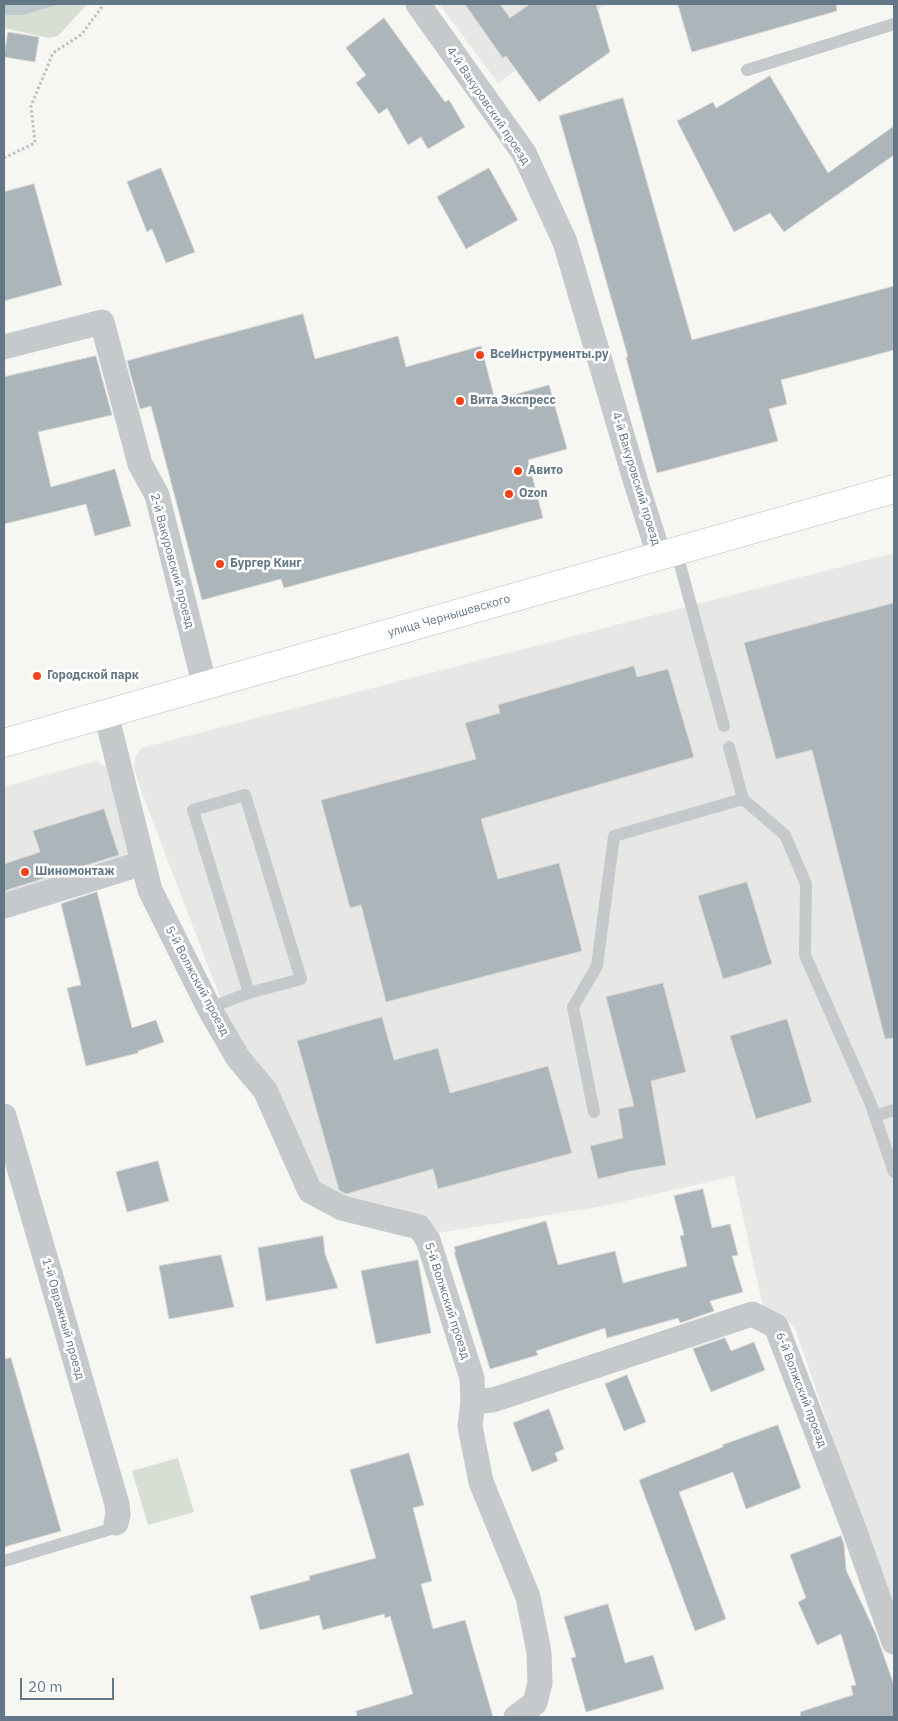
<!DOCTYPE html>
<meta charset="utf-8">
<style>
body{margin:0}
#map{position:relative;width:898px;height:1721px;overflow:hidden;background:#f6f6f2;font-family:"IBM Plex Sans",sans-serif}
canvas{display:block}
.frame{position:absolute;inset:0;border:5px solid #637786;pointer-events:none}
.scale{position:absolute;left:20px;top:1678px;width:94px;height:22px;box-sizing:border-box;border:2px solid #637786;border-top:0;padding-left:6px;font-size:15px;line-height:18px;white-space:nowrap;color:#637786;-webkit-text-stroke:4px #fff;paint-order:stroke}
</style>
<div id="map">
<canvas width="898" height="1721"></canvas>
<div class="frame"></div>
<div class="scale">20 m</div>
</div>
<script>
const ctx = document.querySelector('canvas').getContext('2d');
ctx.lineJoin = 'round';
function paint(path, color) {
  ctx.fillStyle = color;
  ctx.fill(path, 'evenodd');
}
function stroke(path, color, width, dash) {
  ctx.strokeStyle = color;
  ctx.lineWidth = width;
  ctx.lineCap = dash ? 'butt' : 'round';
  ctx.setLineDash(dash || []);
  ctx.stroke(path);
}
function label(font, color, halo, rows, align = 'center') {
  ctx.font = font + ' "IBM Plex Sans",sans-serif';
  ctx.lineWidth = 5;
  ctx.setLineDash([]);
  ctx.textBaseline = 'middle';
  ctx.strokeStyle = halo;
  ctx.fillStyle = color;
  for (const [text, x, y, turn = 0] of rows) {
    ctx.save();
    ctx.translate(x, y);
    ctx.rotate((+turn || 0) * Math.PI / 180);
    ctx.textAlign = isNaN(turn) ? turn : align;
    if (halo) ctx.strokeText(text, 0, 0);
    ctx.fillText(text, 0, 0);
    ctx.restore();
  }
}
const built = new Path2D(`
 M 439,4 L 606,4 L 498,83 Z
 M 894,553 L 894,1609 L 863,1527 L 795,1328 L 784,1316 L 763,1307 L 734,1176 L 604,1206 L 438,1233 L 424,1219 L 344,1202 L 319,1187 L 239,1047 L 142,793 L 134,768 L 135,757 L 141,748 Z
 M 96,761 L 105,766 L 112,775 L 130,854 L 126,862 L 4,901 L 4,787 Z`);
const green = new Path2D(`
 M 4,4 L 87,4 L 58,36 L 49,38 L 4,28 Z
 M 178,1458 L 194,1512 L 148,1525 L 132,1471 Z`);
const water = new Path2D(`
 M 4,4 L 60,4 L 22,15 L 4,15 Z`);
const building = new Path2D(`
 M 465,4 L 500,4 L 510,18 L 530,4 L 596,4 L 610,52 L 539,102 L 506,56 L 503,58 Z
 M 678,4 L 836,4 L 837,11 L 692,52 Z
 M 384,18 L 445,102 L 449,100 L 465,127 L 428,149 L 421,137 L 408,145 L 387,108 L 379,114 L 356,83 L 366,75 L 346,48 Z
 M 8,32 L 39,37 L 35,62 L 4,57 Z
 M 770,76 L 828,173 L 894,126 L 894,155 L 784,232 L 770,213 L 734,232 L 677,121 L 713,102 L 716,108 Z
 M 623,98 L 692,340 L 894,286 L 894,350 L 781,380 L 787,404 L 769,409 L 778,441 L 657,473 L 626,357 L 628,357 L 559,116 Z
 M 161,168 L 195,252 L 166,263 L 152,229 L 147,232 L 127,182 Z
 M 489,168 L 518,220 L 466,249 L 437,197 Z
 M 34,184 L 62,285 L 4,301 L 4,192 Z
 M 303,314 L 315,359 L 398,336 L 406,367 L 481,346 L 495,400 L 549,385 L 567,449 L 528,460 L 543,518 L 284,588 L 281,579 L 202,600 L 151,406 L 140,409 L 127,361 Z
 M 96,356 L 112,415 L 38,432 L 51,487 L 115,469 L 131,526 L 95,536 L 86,504 L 4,524 L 4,377 Z
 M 894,603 L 894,1038 L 885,1039 L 812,750 L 776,759 L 744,643 Z
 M 634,666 L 637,677 L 668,669 L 694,757 L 481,819 L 498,879 L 559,863 L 582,951 L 386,1002 L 361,905 L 350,908 L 321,800 L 476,759 L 465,723 L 500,713 L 498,705 Z
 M 104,809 L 119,855 L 4,891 L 4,864 L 40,852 L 33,831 Z
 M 747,882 L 772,964 L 723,979 L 698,896 Z
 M 97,892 L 132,1028 L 156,1020 L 164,1042 L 138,1051 L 138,1053 L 86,1066 L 67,988 L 81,985 L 61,904 Z
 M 663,983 L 686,1072 L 651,1081 L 666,1165 L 631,1171 L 598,1179 L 590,1146 L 623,1138 L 618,1109 L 634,1106 L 606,997 Z
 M 382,1017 L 394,1060 L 438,1048 L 450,1093 L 548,1066 L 572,1153 L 438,1189 L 433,1169 L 346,1194 L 339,1190 L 297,1041 Z
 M 787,1019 L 812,1102 L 756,1119 L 730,1036 Z
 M 158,1161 L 169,1201 L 127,1212 L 116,1172 Z
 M 703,1189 L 712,1228 L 730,1224 L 738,1255 L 732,1256 L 743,1292 L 710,1301 L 714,1311 L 680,1323 L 678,1318 L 607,1338 L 605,1328 L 536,1351 L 538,1355 L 490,1369 L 454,1252 L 456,1252 L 454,1247 L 546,1221 L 558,1265 L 615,1251 L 623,1283 L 687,1266 L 680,1236 L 684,1235 L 674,1196 Z
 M 323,1236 L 325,1254 L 338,1288 L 266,1301 L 258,1248 Z
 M 221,1255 L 234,1307 L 169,1319 L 159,1266 Z
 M 418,1260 L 431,1333 L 376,1344 L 361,1271 Z
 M 725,1338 L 731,1351 L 754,1342 L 765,1370 L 711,1392 L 693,1349 Z
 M 11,1358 L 61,1531 L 4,1547 L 4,1359 Z
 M 627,1375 L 646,1422 L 624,1431 L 605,1384 Z
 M 549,1409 L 564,1449 L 555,1453 L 558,1461 L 532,1472 L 513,1423 Z
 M 778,1425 L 801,1488 L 746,1509 L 733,1472 L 679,1492 L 726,1619 L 695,1631 L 639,1480 L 723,1447 L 723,1445 Z
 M 409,1453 L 424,1505 L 413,1508 L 432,1581 L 421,1584 L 433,1629 L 465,1620 L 493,1717 L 357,1717 L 356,1711 L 413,1694 L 390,1616 L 385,1618 L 384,1614 L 323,1630 L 319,1615 L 260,1630 L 250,1596 L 310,1580 L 309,1576 L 376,1558 L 350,1470 Z
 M 841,1536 L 844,1544 L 846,1570 L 876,1634 L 894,1685 L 894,1717 L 801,1717 L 800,1712 L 853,1695 L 851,1686 L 856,1685 L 841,1634 L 817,1645 L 798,1602 L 806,1598 L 790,1555 Z
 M 608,1604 L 625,1663 L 653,1655 L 664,1689 L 586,1712 L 571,1658 L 576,1657 L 564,1617 Z`);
const path = new Path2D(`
 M 4,158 L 35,143 L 31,106 L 53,53 L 82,34 L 104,4`);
const lane = new Path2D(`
 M 747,70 L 894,24
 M 676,550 L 724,726
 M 729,747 L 743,799 L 785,835 L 806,884 L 805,955 L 870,1102 L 894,1172
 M 209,1008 L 249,993 L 193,810 L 245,795 L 301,979 L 249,993
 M 594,1112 L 573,1007 L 597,966 L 614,836 L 743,799
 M 875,1116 L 894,1110
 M 4,1561 L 101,1532 L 110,1529 L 116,1523`);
const street = new Path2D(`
 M 418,4 L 524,153 L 565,242 L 637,486 L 659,555
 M 4,347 L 102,322 L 140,464 L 157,495 L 205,687
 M 106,714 L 150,890 L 209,1008 L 238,1058 L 265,1090 L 310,1191 L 342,1208 L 419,1227 L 428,1240 L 472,1378 L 473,1402 L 470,1426 L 481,1482 L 528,1597 L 539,1652 L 540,1683 L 535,1703 L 516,1717
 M 4,906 L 143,863
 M 4,1116 L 117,1504 L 118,1515 L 116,1523
 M 473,1402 L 493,1400 L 752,1314 L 776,1326 L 854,1529 L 894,1642`);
const primary = new Path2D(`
 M 4,743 C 301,659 597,572 894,489`);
const markers = [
 [480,355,5,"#f04319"],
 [460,401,5,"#f04319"],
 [518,471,5,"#f04319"],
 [509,494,5,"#f04319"],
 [220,564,5,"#f04319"],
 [37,676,5,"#f04319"],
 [25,872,5,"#f04319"]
];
const streetNames = [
 ["4-й Вакуровский проезд",488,106,56],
 ["4-й Вакуровский проезд",636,479,73],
 ["2-й Вакуровский проезд",172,561,75],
 ["улица Чернышевского",449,616,-16],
 ["5-й Волжский проезд",197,981,62],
 ["5-й Волжский проезд",447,1301,72],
 ["1-й Овражный проезд",63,1319,74],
 ["6-й Волжский проезд",801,1390,69]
];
const poiNames = [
 ["ВсеИнструменты.ру",490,355],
 ["Вита Экспресс",470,401],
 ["Авито",528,471],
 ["Ozon",519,494],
 ["Бургер Кинг",230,564],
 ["Городской парк",47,676],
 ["Шиномонтаж",35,872]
];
paint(built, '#e7e8e6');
paint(green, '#d7ded3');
paint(water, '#bcc9cd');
paint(building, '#acb5ba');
stroke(building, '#d8d7d5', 1);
stroke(primary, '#b8bcc0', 29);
stroke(path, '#bfc1c3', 3, [2.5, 2.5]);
stroke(lane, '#c5c9cc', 12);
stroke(street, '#c5c9cc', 25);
stroke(primary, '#fff', 28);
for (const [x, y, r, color] of markers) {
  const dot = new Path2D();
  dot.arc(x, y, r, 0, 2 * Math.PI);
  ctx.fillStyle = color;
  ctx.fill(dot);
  stroke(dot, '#fff', 2);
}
label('12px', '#637786', '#fff', streetNames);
label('bold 12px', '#637786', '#fff', poiNames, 'left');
</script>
